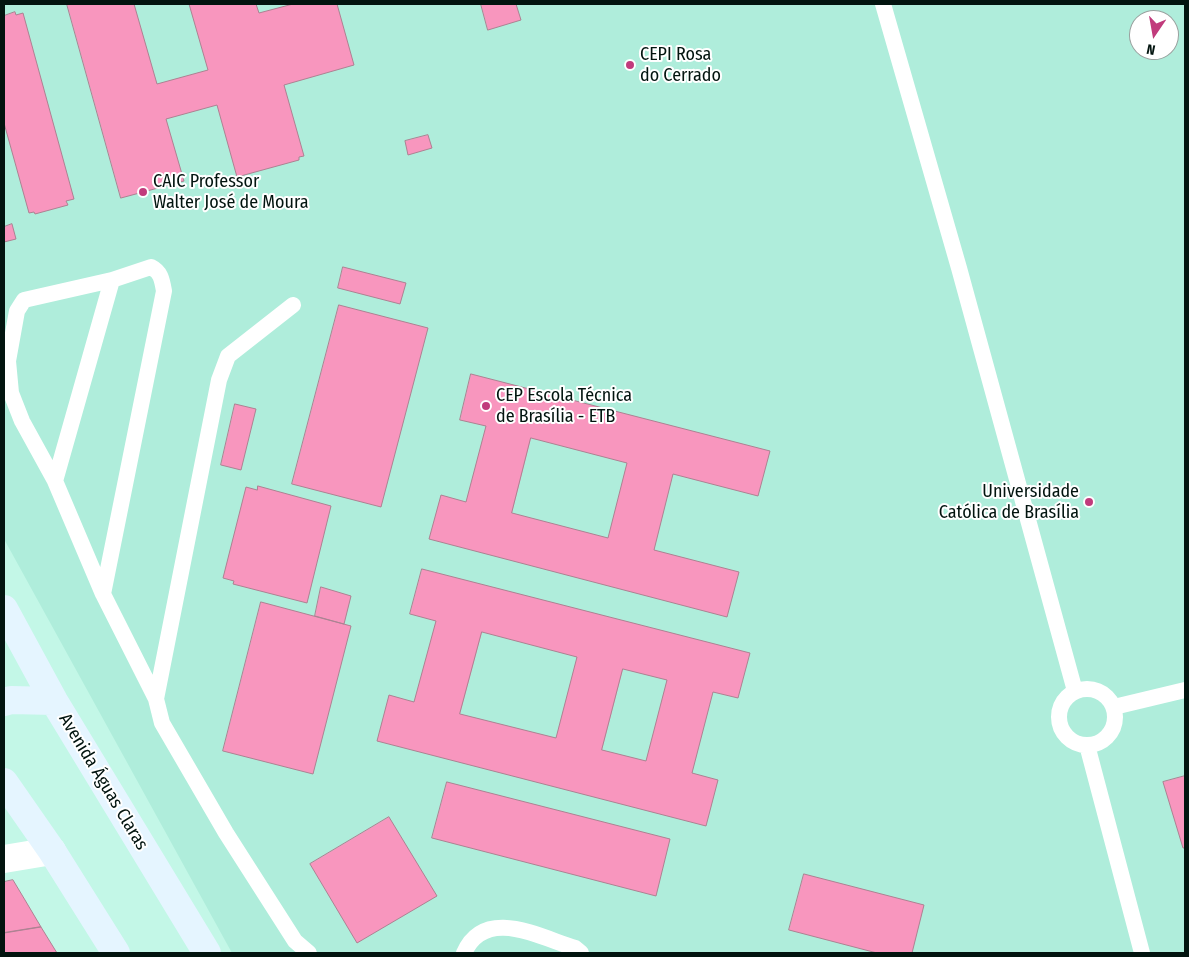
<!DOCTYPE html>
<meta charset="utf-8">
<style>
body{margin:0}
#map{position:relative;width:1189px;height:957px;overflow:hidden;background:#c3f7e7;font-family:"Fira Sans Condensed",sans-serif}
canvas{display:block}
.frame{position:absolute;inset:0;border:5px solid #02140f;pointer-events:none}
.north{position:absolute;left:1129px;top:10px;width:50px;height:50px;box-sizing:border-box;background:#fff;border:1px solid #9aa19f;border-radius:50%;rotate:192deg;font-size:14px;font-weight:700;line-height:20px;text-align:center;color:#02140f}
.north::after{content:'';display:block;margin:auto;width:18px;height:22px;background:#c13b7c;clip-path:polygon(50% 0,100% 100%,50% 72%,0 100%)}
</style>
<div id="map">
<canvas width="1189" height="957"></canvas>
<div class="frame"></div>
<div class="north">N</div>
</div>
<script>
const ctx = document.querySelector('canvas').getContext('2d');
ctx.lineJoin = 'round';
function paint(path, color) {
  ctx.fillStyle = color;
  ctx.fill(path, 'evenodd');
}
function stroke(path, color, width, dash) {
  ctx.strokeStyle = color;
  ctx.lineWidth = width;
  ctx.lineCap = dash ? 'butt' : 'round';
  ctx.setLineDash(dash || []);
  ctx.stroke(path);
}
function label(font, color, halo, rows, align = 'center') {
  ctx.font = font + ' "Fira Sans Condensed",sans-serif';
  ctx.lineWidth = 4;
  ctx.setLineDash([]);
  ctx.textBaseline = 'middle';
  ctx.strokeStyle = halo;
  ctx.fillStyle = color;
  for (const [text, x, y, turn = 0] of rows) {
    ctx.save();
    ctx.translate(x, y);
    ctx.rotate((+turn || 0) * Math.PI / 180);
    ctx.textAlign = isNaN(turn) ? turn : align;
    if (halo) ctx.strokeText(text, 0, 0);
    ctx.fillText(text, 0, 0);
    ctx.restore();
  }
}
const built = new Path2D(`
 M 4,4 L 1185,4 L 1185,953 L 232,953 L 4,539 ZM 1139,20 L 1169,20 L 1169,50 L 1139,50 Z`);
const building = new Path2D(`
 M 67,4 L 134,4 L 157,84 L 208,70 L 189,4 L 256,4 L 259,13 L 293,4 L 337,4 L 354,65 L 284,85 L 304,156 L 299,157 L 299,160 L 237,177 L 217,105 L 166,119 L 184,181 L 121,198 Z
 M 481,4 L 516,4 L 521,20 L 488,30 Z
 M 15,12 L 16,15 L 23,13 L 74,199 L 66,201 L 68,205 L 35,214 L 34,212 L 29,213 L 4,123 L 4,16 Z
 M 428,135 L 432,148 L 408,155 L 405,141 Z
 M 12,224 L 16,239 L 4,242 L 4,227 Z
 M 343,267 L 406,283 L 400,304 L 338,288 Z
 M 339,305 L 428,328 L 381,507 L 292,484 Z
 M 471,374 L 770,451 L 758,496 L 673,474 L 654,550 L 739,572 L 727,617 L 429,539 L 441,495 L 466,502 L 486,426 L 460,420 ZM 531,438 L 627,463 L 608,538 L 512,513 Z
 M 235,404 L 256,409 L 241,470 L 221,465 Z
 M 258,486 L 331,506 L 307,603 L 233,584 L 234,581 L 223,578 L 246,487 L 257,490 Z
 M 422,569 L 750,653 L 738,698 L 713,692 L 692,773 L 718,780 L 706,826 L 377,741 L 389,695 L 414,702 L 436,621 L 410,614 ZM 482,632 L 577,657 L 556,738 L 460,714 ZM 623,669 L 667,680 L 646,761 L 602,750 Z
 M 321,587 L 351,596 L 344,624 L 315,616 Z
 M 261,602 L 351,626 L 313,774 L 223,751 Z
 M 1185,776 L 1185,848 L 1183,848 L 1163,782 Z
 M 447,782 L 670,839 L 656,896 L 432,838 Z
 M 389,817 L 437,896 L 357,943 L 310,864 Z
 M 804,874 L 924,905 L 912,953 L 877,953 L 789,930 Z
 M 13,880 L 25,900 L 41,927 L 4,933 L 4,882 Z
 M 41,927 L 57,953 L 4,953 L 4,933 Z`);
const service = new Path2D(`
 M 883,4 L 959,268 L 1075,691
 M 293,305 L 228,356 L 219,380 L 156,699 L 162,723 L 226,833 L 295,941 L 309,953
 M 55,481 L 112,280
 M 103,594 L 164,291 C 162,280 161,272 151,267 L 112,280 L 24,300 L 17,311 L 8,361 L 11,393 L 22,421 L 55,481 L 103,594 L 156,699
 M1059 717a28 28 0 1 1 56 0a28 28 0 1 1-56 0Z
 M 1114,707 L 1185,690
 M 1087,745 L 1142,953
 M 464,953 C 485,906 539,937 575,948 L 581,953`);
const minor = new Path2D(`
 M 4,859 L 52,851`);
const secondary = new Path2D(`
 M 4,609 L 54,701 L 207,953
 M 4,702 L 11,700 L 54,701
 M 4,782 L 52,851 L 116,953`);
const markers = [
 [630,65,5,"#c13b7c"],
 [143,192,5,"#c13b7c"],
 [486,406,5,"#c13b7c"],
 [1089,502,5,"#c13b7c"]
];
const poiNames = [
 ["CEPI Rosa",640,55],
 ["do Cerrado",640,76],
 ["CAIC Professor",153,182],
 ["Walter José de Moura",153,203],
 ["CEP Escola Técnica",496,396],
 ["de Brasília - ETB",496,417],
 ["Universidade",1079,492,"right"],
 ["Católica de Brasília",1079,513,"right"]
];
const streetNames = [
 ["Avenida Águas Claras",103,782,59]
];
paint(built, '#afeddb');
paint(building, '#f896be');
stroke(building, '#ad8292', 1);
stroke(service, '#fff', 16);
stroke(minor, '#fff', 28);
stroke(secondary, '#e5f5ff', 28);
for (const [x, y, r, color] of markers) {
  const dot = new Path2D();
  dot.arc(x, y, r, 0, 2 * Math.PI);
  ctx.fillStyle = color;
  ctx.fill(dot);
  stroke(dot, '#fff', 2);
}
label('18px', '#02140f', '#fff', poiNames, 'left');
label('18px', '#02140f', '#fff', streetNames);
</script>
